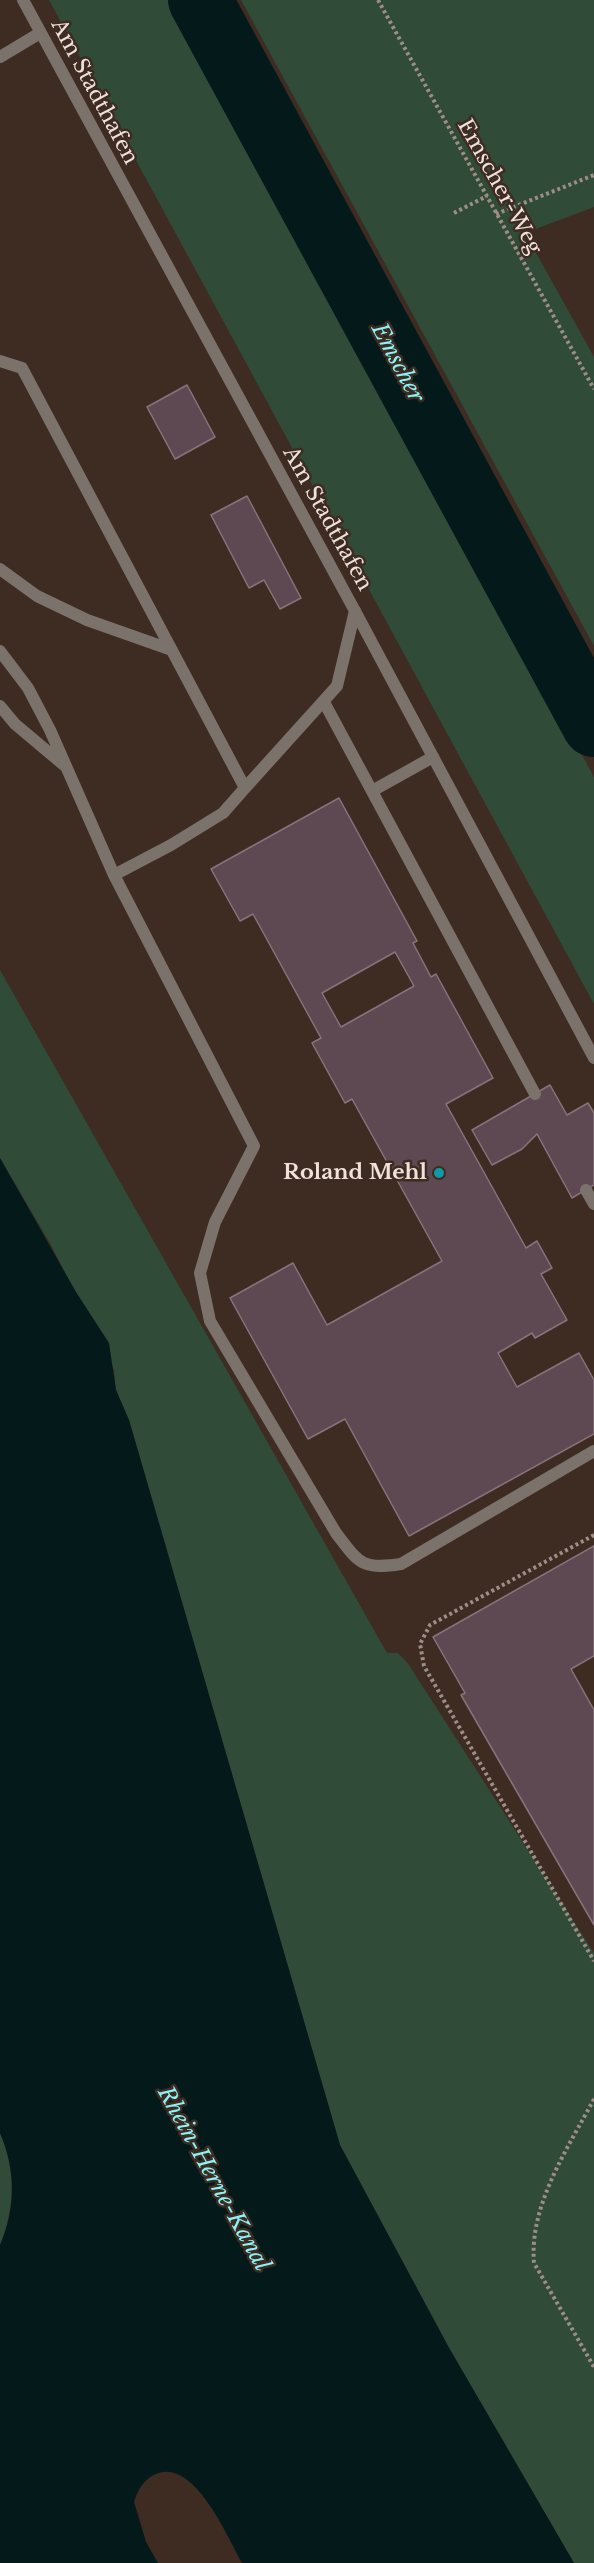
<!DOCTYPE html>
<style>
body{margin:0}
canvas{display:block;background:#3e2b22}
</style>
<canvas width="594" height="2563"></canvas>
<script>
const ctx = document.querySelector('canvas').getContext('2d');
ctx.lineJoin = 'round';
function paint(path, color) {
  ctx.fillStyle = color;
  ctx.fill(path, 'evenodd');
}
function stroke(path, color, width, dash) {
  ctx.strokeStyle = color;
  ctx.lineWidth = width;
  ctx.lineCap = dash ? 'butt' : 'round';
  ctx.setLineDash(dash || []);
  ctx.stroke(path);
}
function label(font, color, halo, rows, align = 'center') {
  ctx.font = font + ' "Libre Baskerville",serif';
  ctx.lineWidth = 5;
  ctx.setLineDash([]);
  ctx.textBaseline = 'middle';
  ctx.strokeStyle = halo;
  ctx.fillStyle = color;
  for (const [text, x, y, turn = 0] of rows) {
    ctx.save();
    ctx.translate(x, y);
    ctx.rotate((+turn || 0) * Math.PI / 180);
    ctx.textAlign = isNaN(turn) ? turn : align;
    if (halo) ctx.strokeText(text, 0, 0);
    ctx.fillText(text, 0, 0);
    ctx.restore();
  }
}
const green = new Path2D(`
 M 49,0 L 168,0 L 594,777 L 594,1004 Z
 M 241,0 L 594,0 L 594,207 L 525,233 L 594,357 L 594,646 Z
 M 0,970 L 387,1653 L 398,1653 L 407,1662 L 594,1953 L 594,2563 L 574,2563 L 448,2346 L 340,2145 L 129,1420 L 116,1390 L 114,1370 L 50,1243 L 0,1158 Z
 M 0,2133 C 16,2171 15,2207 0,2245 Z`);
const water = new Path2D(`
 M 0,1158 L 76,1292 L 109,1343 L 116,1390 L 129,1420 L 340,2145 L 448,2346 L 574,2563 L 242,2563 C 227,2536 194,2458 156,2474 C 144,2479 138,2489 134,2502 L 146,2542 L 158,2563 L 0,2563 L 0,2245 C 16,2208 16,2170 0,2133 Z`);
const river = new Path2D(`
 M 200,0 L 594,725`);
const building = new Path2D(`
 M 187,385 L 215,437 L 175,459 L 147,407 Z
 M 247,496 L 301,598 L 280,609 L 264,580 L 249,588 L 211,515 Z
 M 339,798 L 417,941 L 413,943 L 431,977 L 436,974 L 493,1078 L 446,1104 L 526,1248 L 537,1241 L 552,1268 L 541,1274 L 567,1320 L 535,1338 L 532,1333 L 498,1353 L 517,1387 L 579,1353 L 594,1380 L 594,1434 L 409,1536 L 345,1419 L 308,1439 L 230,1298 L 293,1263 L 327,1325 L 442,1261 L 352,1099 L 345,1103 L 312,1043 L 321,1038 L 253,914 L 240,921 L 211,869 ZM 395,952 L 414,986 L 341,1027 L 322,993 Z
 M 550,1085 L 567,1115 L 588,1103 L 594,1113 L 594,1185 L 572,1198 L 537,1134 L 522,1149 L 492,1165 L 472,1130 Z
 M 594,1546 L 594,1656 L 571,1669 L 594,1710 L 594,1925 L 461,1695 L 465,1693 L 433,1637 Z`);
const path = new Path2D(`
 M 378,0 L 594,389
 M 454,213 L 487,196
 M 496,214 L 594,175
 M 594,1535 L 430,1625 L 420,1644 L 424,1666 L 594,1961
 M 594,2099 C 568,2148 529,2205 534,2263 L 594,2367`);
const service = new Path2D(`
 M 0,57 L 40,33
 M 0,361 L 22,368 L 245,788
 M 0,569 L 37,596 L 87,620 L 172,650
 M 0,651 L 28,688 L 50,730 L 114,875 L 171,845 L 223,813 L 245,788 L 337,686 L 355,611
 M 324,702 L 535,1094
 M 0,706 L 15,724 L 65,766
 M 372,791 L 433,757
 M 114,875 L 254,1146 L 215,1222 L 200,1273 L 210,1321 L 336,1533 C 359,1563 361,1570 401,1564 L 594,1451
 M 586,1190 L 594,1204`);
const minor = new Path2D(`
 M 23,0 L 355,611 L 594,1058`);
const markers = [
 [439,1173,6,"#0f9aa8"]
];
const streetNames = [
 ["Am Stadthafen",94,92,62],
 ["Emscher-Weg",499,187,61],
 ["Am Stadthafen",327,519,61]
];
const poiNames = [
 ["Roland Mehl",427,1173]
];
const waterNames = [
 ["Emscher",397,363,62],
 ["Rhein-Herne-Kanal",213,2179,61]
];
paint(green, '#304b38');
paint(water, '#041919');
stroke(river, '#041919', 64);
paint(building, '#5e4852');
stroke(building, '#8a727d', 1.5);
stroke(path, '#9d8d86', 4, [3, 3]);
stroke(service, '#7b726c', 12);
stroke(minor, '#7b726c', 12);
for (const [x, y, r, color] of markers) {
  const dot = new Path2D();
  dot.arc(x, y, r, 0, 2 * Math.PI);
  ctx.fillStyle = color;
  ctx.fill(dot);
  stroke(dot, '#3e2b22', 2);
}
label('21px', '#efe2db', '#3e2b22', streetNames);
label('bold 21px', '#efe2db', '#3e2b22', poiNames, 'right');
label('italic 22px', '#8af5f9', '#3e2b22', waterNames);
</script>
